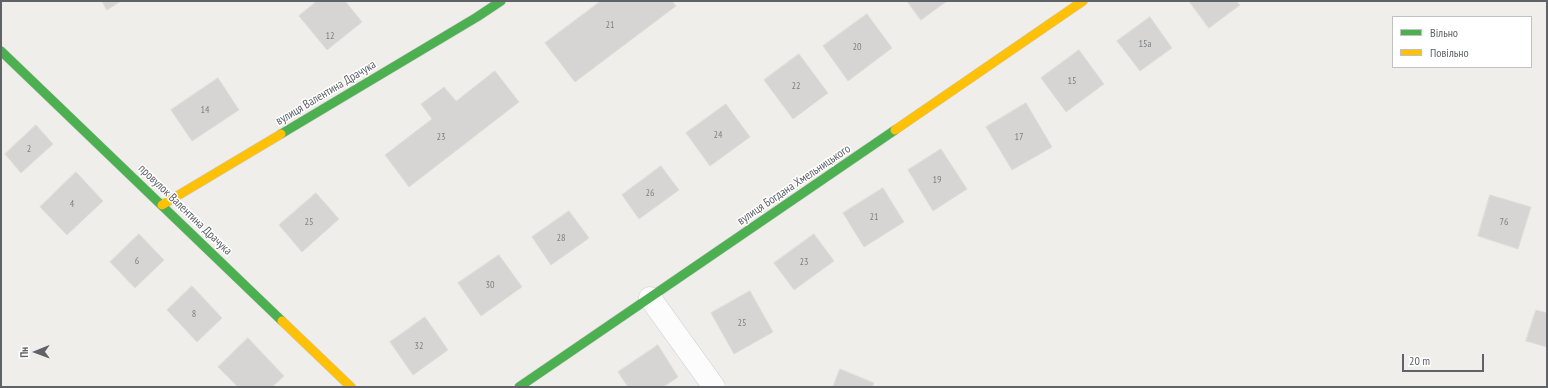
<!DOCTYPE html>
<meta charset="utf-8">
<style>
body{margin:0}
#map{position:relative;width:1548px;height:388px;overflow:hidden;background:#efeeea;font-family:"PT Sans Narrow",sans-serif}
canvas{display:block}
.frame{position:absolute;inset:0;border:2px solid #5f6368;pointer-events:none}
.legend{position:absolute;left:1392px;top:16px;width:140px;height:52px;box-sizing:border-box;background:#fff;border:1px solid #bfc1c3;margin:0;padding:5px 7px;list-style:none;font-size:12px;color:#5f6368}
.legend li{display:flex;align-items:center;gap:8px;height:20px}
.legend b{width:20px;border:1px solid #bfc1c3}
.north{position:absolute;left:16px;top:332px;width:40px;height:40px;-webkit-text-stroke:3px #fff;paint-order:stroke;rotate:269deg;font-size:11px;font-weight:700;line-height:16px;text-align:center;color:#5f6368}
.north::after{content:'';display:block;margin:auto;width:14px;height:18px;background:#5f6368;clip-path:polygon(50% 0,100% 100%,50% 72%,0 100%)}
.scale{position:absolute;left:1402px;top:354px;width:82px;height:18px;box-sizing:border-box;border:2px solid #5f6368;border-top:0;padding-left:5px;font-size:12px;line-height:14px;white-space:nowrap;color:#5f6368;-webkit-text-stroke:3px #fff;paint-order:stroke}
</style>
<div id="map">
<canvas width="1548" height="388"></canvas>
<div class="frame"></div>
<ul class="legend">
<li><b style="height:5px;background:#4caf50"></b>Вільно</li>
<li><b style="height:5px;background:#ffc107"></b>Повільно</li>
</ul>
<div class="north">Пн</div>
<div class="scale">20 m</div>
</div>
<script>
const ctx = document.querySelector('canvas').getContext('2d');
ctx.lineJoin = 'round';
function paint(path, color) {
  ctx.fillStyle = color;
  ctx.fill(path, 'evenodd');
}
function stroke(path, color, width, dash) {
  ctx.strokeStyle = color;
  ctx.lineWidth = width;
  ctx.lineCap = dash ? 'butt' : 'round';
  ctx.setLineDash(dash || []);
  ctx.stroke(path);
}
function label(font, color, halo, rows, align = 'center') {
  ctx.font = font + ' "PT Sans Narrow",sans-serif';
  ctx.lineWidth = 3;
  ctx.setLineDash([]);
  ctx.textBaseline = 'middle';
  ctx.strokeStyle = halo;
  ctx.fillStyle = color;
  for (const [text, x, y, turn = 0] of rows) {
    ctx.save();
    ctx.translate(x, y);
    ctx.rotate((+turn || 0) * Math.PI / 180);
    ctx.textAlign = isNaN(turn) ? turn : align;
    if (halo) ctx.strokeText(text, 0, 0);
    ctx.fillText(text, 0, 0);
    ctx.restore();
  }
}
const building = new Path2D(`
 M 102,1 L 121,1 L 107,10 Z
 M 317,1 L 345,1 L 362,22 L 327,50 L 299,16 Z
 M 601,1 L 672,1 L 676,6 L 575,82 L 545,43 Z
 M 907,1 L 947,1 L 921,20 Z
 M 1189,1 L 1236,1 L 1240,5 L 1209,28 Z
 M 867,14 L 892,48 L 848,81 L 823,46 Z
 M 1150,17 L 1172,48 L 1140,71 L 1117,41 Z
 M 1079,50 L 1104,84 L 1066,112 L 1041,78 Z
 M 799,54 L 828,93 L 793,119 L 764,80 Z
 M 495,71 L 519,102 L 409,187 L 385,155 L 432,119 L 421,104 L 444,87 L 456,101 Z
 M 218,78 L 239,110 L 192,141 L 171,110 Z
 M 1026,103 L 1052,147 L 1012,170 L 986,127 Z
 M 726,104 L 750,137 L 710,166 L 686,133 Z
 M 36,125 L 53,144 L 21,173 L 5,154 Z
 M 941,149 L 967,189 L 933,211 L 908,170 Z
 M 661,166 L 679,190 L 639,219 L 622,195 Z
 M 76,172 L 103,201 L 67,235 L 40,207 Z
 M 883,188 L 904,222 L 864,247 L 843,213 Z
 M 316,193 L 339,219 L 302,252 L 279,225 Z
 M 1490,195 L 1531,207 L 1518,249 L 1478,236 Z
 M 569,211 L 589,238 L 551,265 L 532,237 Z
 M 139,234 L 164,260 L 135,288 L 110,262 Z
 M 814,234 L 834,261 L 794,290 L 774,263 Z
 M 499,255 L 522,287 L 481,316 L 458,283 Z
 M 192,286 L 222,318 L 197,342 L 167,310 Z
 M 750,291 L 773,332 L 734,354 L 711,313 Z
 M 1536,310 L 1547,313 L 1547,347 L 1526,341 Z
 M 425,317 L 448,350 L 413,375 L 390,342 Z
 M 248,338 L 284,376 L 272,387 L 238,387 L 218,367 Z
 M 658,345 L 678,377 L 663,387 L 628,387 L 618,372 Z
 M 840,369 L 874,383 L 872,387 L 833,387 Z`);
const street = new Path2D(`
 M 650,298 L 714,387`);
const fast = new Path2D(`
 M 1,51 L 282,321
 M 281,134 L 477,17 L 501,1
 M 519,387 L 895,130`);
const slow = new Path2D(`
 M 895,130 L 1083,1
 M 162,205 L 281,134
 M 282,321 L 351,387`);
const numberNames = [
 ["21",610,25],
 ["12",330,36],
 ["15а",1145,44],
 ["20",857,47],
 ["15",1072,81],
 ["22",796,86],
 ["14",205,110],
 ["24",718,135],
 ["23",441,137],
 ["17",1019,137],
 ["2",29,149],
 ["19",937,180],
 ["26",650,193],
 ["4",72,204],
 ["21",874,217],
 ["25",309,222],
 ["76",1504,222],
 ["28",561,238],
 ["6",137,261],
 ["23",804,262],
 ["30",490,285],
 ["8",194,314],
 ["25",742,323],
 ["32",419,346]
];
const streetNames = [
 ["вулиця Валентина Драчука",326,93,-31],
 ["вулиця Богдана Хмельницького",794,185,-34],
 ["провулок Валентина Драчука",185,210,44]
];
paint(building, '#d6d5d3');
stroke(building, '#deddd9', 1);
stroke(street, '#cbcccc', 23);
stroke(fast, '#cacacb', 10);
stroke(slow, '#cacacb', 10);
stroke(street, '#fdfcfc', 22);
stroke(fast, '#4caf50', 9);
stroke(slow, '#ffc107', 9);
label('10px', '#7e8184', null, numberNames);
label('12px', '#5f6368', '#fff', streetNames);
</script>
